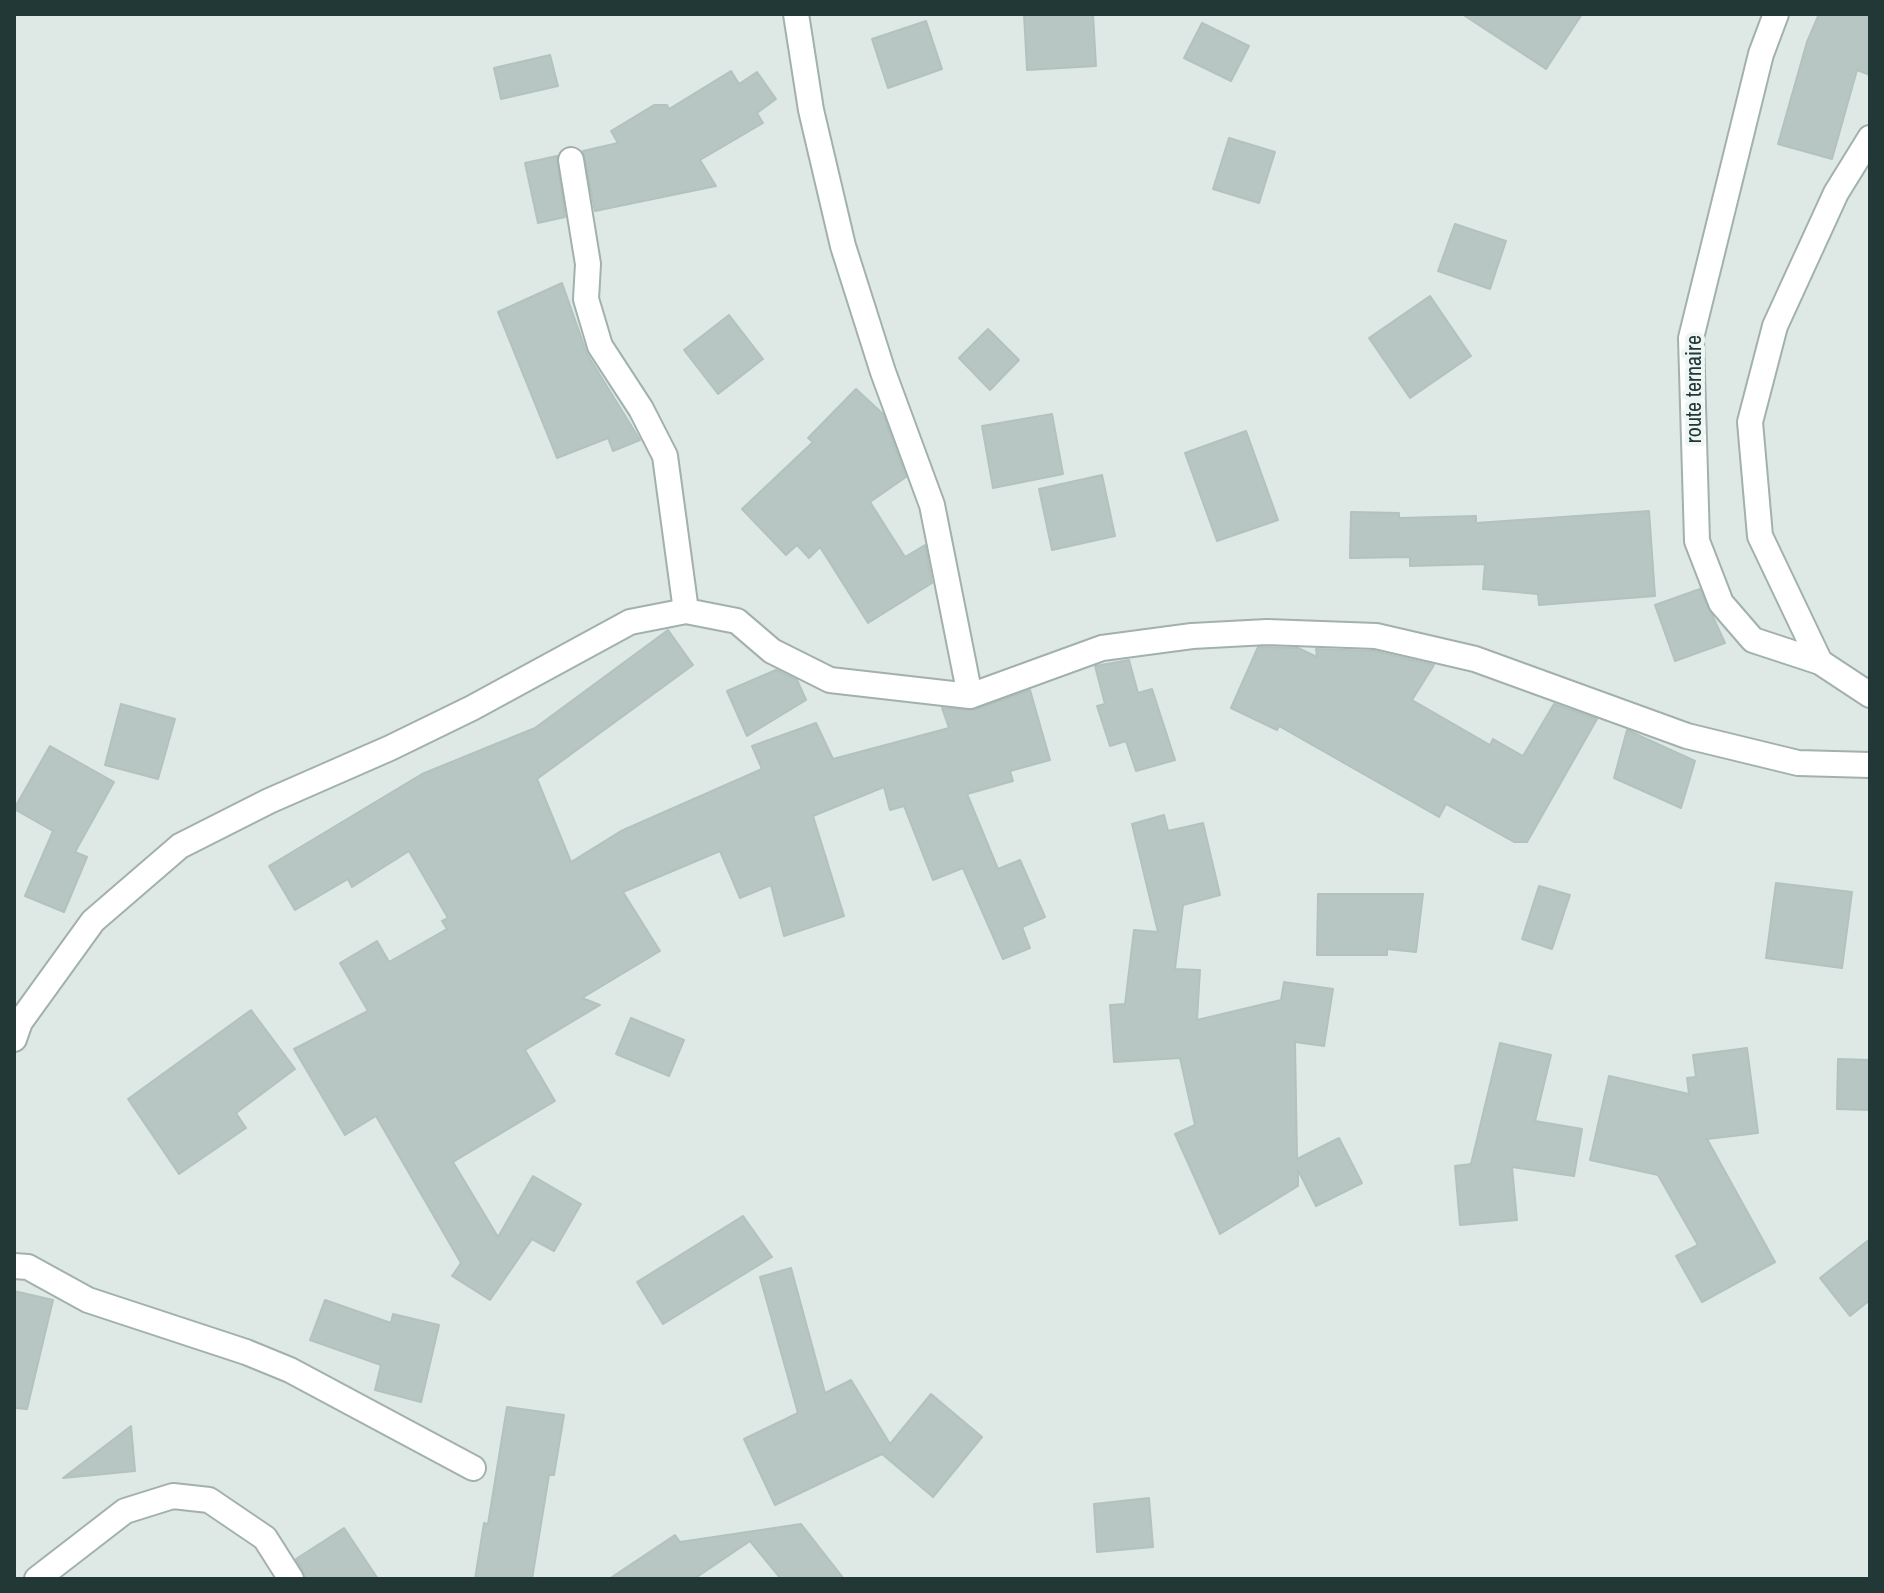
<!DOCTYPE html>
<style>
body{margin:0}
#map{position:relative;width:1884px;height:1593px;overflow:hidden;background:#dee9e6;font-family:"Archivo Narrow",sans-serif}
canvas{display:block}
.frame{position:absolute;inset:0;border:16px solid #213836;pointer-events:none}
</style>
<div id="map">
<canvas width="1884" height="1593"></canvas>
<div class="frame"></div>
</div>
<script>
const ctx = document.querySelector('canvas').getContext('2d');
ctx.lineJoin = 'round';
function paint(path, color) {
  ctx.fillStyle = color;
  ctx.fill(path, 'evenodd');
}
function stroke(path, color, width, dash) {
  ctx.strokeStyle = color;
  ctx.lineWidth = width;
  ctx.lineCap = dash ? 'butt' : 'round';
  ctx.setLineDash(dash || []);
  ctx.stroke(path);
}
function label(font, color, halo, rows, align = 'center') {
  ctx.font = font + ' "Archivo Narrow",sans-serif';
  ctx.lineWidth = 8;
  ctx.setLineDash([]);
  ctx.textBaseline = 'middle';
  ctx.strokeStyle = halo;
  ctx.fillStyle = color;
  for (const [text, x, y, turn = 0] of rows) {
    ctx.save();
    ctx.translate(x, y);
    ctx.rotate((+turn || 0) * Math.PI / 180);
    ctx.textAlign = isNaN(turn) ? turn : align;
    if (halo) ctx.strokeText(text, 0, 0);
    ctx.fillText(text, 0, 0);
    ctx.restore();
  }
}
const building = new Path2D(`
 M 1024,14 L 1093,14 L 1096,66 L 1027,70 Z
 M 1462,14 L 1582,14 L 1546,69 Z
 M 1819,14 L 1870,14 L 1870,75 L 1857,70 L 1832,159 L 1778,144 L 1807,42 Z
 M 926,21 L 942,69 L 888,88 L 872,39 Z
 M 1202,23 L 1249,46 L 1231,81 L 1184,58 Z
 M 550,55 L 558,86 L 501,99 L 494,68 Z
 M 731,71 L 739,84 L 757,72 L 776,99 L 757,113 L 763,123 L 700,160 L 716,186 L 595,211 L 583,151 L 618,143 L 611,131 L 654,105 L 667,105 L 669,109 Z
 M 1229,138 L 1275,152 L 1259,203 L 1213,189 Z
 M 557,156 L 565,217 L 538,223 L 525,163 Z
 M 1455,224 L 1506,241 L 1490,289 L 1438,271 Z
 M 562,283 L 587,354 L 640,440 L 613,451 L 608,438 L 557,458 L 498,312 Z
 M 1430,296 L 1471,356 L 1410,398 L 1369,338 Z
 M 729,315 L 763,359 L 718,394 L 684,350 Z
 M 988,329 L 1019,360 L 990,390 L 959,358 Z
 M 856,389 L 883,414 L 906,477 L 870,502 L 905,557 L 925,545 L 932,583 L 868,623 L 820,547 L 809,558 L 797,545 L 786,555 L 742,509 L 813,442 L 808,438 Z
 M 1052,414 L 1063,474 L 993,488 L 982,426 Z
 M 1246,431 L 1278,520 L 1217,541 L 1185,453 Z
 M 1102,475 L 1115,536 L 1052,550 L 1039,489 Z
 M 1649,511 L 1655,596 L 1539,605 L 1538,594 L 1483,589 L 1485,564 L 1410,566 L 1410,557 L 1350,558 L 1351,512 L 1399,513 L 1399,518 L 1476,516 L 1476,523 Z
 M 1700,589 L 1725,643 L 1675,661 L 1655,605 Z
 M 668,630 L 693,665 L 537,779 L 571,862 L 621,831 L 762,769 L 752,746 L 816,723 L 833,759 L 949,728 L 942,708 L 974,710 L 1030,690 L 1050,760 L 1010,771 L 1013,781 L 967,794 L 998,869 L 1020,860 L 1045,917 L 1022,927 L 1030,948 L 1003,959 L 963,868 L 933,880 L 904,806 L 890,810 L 884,787 L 813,816 L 844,916 L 784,936 L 771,885 L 740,898 L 720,851 L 623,892 L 660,951 L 582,998 L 600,1005 L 525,1050 L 555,1101 L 453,1162 L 498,1237 L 533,1176 L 581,1204 L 554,1251 L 532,1239 L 490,1300 L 452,1276 L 461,1263 L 376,1116 L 345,1135 L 294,1049 L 368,1011 L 340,963 L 377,941 L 389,962 L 447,929 L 442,921 L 448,918 L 409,851 L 352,887 L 348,879 L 295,910 L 269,866 L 422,774 L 535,728 Z
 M 1258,647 L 1298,648 L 1317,657 L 1316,649 L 1374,651 L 1434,665 L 1412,700 L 1490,745 L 1493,739 L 1523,756 L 1554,704 L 1597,719 L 1527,842 L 1514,842 L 1446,804 L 1439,817 L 1279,726 L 1277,730 L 1231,708 Z
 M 1129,660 L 1138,693 L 1152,689 L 1175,760 L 1136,771 L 1126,741 L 1110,746 L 1097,706 L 1105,704 L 1095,666 Z
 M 776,670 L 797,680 L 806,700 L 747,736 L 727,691 Z
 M 121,704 L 175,719 L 158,779 L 105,765 Z
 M 1627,730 L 1695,761 L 1681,808 L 1614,778 Z
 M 50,746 L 114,782 L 75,852 L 87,857 L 64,912 L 25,896 L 53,831 L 14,809 Z
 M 1164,815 L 1168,831 L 1203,823 L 1220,895 L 1183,905 L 1175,969 L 1200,970 L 1197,1020 L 1281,1000 L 1284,982 L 1333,989 L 1324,1046 L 1295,1042 L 1297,1159 L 1339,1138 L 1362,1183 L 1316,1206 L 1298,1170 L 1298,1186 L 1220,1234 L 1175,1134 L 1195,1125 L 1180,1058 L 1114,1062 L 1110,1005 L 1125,1004 L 1134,930 L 1158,932 L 1132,824 Z
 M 1776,883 L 1852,892 L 1842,968 L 1766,958 Z
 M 1539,886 L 1570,895 L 1552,949 L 1522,939 Z
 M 1318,894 L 1423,894 L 1416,952 L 1387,949 L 1387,955 L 1317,955 Z
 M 251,1010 L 295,1069 L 236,1113 L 246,1128 L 179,1174 L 128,1099 Z
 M 631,1018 L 684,1040 L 669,1076 L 616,1054 Z
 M 1500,1043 L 1551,1055 L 1535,1121 L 1582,1129 L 1574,1176 L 1512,1167 L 1517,1220 L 1460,1225 L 1455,1166 L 1471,1164 Z
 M 1747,1048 L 1758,1133 L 1707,1139 L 1775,1262 L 1702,1302 L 1676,1256 L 1698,1245 L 1658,1175 L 1590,1160 L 1609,1076 L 1689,1094 L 1687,1078 L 1696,1077 L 1693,1055 Z
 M 1838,1059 L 1870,1060 L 1870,1110 L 1837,1109 Z
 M 743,1216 L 772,1257 L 663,1324 L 637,1282 Z
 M 1870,1239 L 1870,1300 L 1850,1316 L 1820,1278 Z
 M 791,1268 L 825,1393 L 851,1380 L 890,1444 L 931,1394 L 982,1437 L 933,1497 L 882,1454 L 775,1505 L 744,1439 L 798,1413 L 760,1277 Z
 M 14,1291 L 53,1300 L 27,1409 L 14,1408 Z
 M 325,1300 L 391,1323 L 393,1314 L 439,1325 L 421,1402 L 375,1390 L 381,1365 L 310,1340 Z
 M 507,1407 L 564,1415 L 554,1475 L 549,1475 L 532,1579 L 475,1579 L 484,1523 L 488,1524 Z
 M 131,1426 L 135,1471 L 63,1478 Z
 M 1149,1498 L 1153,1547 L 1097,1552 L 1094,1504 Z
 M 801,1524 L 844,1579 L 781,1579 L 750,1541 L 694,1579 L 609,1579 L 675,1535 L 680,1542 Z
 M 344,1528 L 378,1579 L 306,1579 L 296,1559 Z`);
const minor = new Path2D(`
 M 796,14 L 811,110 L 843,246 L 883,372 L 932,505 L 970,696
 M 571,160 L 588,264 L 586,299 L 600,346 L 641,409 L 665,456 L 686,611
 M 1820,662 L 1760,536 L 1750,422 L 1775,326 L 1836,193 L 1870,138
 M 14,1039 L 20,1022 L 93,921 L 180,846 L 269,801 L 390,748 L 472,708 L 630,622 L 686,611 L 737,621 L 772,651 L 830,680 L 970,696 L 1102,648 L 1192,636 L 1267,632 L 1376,636 L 1475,659 L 1687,736 L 1798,763 L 1870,765
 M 14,1266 L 28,1267 L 88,1300 L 246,1352 L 290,1370 L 473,1468
 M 37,1579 L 125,1511 L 173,1496 L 209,1500 L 265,1538 L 291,1579`);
const tertiary = new Path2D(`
 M 1776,14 L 1761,54 L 1691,338 L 1697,541 L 1721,603 L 1753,640 L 1820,662 L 1870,695`);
const streetNames = [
 ["route ternaire",1695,389,-90]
];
paint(building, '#b7c6c3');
stroke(building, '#b1c2bf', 2);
stroke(minor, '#a2b0ae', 28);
stroke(tertiary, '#a2b0ae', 28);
stroke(minor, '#fff', 24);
stroke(tertiary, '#fff', 24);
label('22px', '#213836', '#eef6f4', streetNames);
</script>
